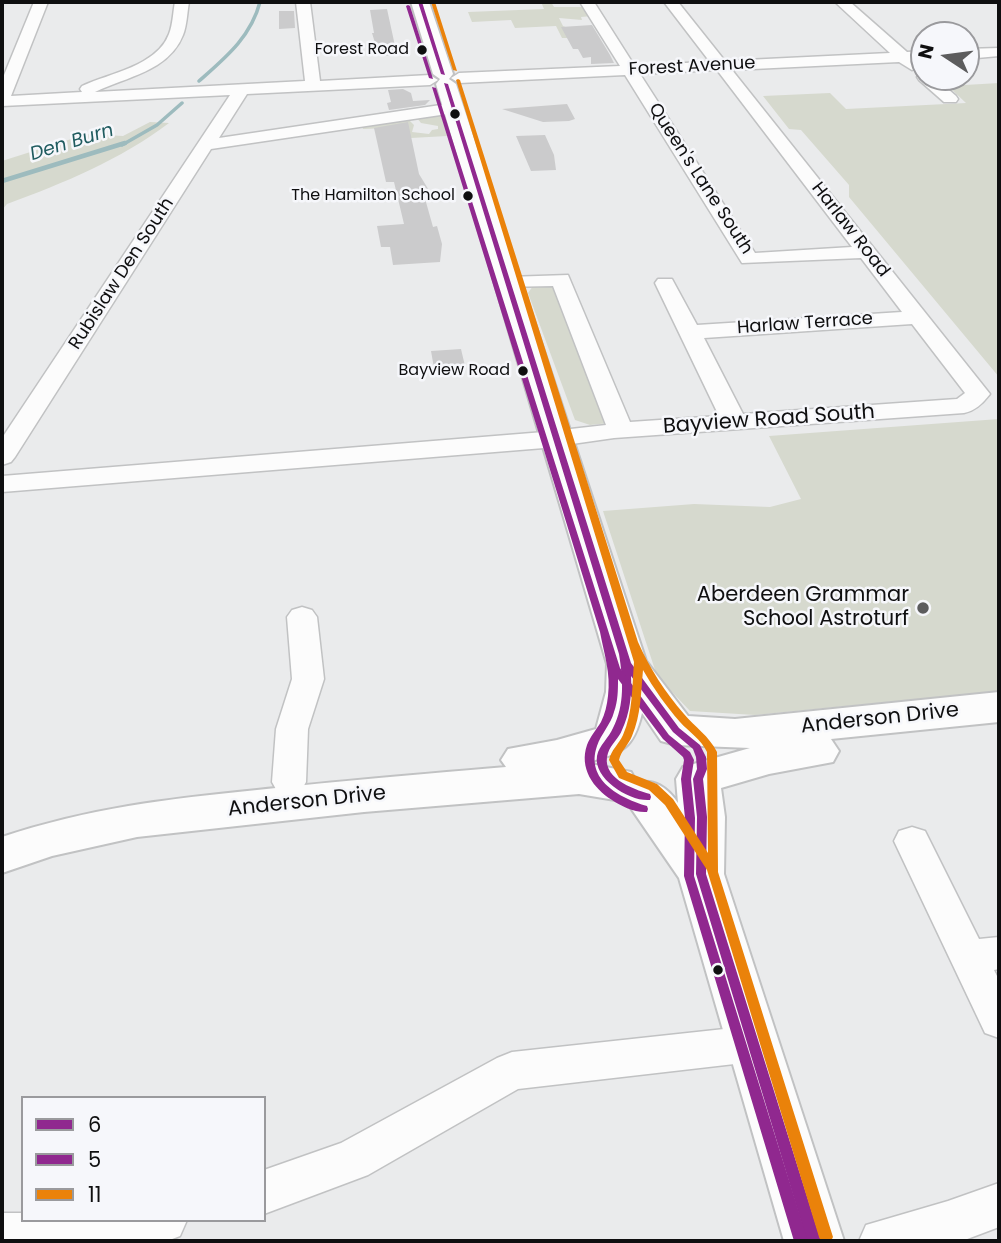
<!DOCTYPE html>
<style>
body{margin:0}
#map{position:relative;width:1001px;height:1243px;overflow:hidden;background:#eaebec;font-family:Poppins,sans-serif}
canvas{display:block}
.frame{position:absolute;inset:0;border:4px solid #0f0f10;pointer-events:none}
.legend{position:absolute;left:21px;top:1096px;width:245px;height:126px;box-sizing:border-box;background:#f6f7fb;border:2px solid #9a9a9d;margin:0;padding:9px 12px;list-style:none;font-size:21px;color:#0f0f10}
.legend li{display:flex;align-items:center;gap:14px;height:35px}
.legend b{width:35px;border:2px solid #9a9a9d}
.north{position:absolute;left:910px;top:21px;width:70px;height:70px;box-sizing:border-box;background:#f6f7fb;border:2px solid #9a9a9d;border-radius:50%;rotate:283deg;font-size:19px;font-weight:700;line-height:28px;text-align:center;color:#0f0f10}
.north::after{content:'';display:block;margin:auto;width:24px;height:32px;background:#5c5c5d;clip-path:polygon(50% 0,100% 100%,50% 72%,0 100%)}
</style>
<div id="map">
<canvas width="1001" height="1243"></canvas>
<div class="frame"></div>
<ul class="legend">
<li><b style="height:9px;background:#90288f"></b>6</li>
<li><b style="height:9px;background:#90288f"></b>5</li>
<li><b style="height:9px;background:#ea820a"></b>11</li>
</ul>
<div class="north">N</div>
</div>
<script>
const ctx = document.querySelector('canvas').getContext('2d');
ctx.lineJoin = 'round';
function paint(path, color) {
  ctx.fillStyle = color;
  ctx.fill(path, 'evenodd');
}
function stroke(path, color, width, dash) {
  ctx.strokeStyle = color;
  ctx.lineWidth = width;
  ctx.lineCap = dash ? 'butt' : 'round';
  ctx.setLineDash(dash || []);
  ctx.stroke(path);
}
function label(font, color, halo, rows, align = 'center') {
  ctx.font = font + ' Poppins,sans-serif';
  ctx.lineWidth = 5;
  ctx.setLineDash([]);
  ctx.textBaseline = 'middle';
  ctx.strokeStyle = halo;
  ctx.fillStyle = color;
  for (const [text, x, y, turn = 0] of rows) {
    ctx.save();
    ctx.translate(x, y);
    ctx.rotate((+turn || 0) * Math.PI / 180);
    ctx.textAlign = isNaN(turn) ? turn : align;
    if (halo) ctx.strokeText(text, 0, 0);
    ctx.fillText(text, 0, 0);
    ctx.restore();
  }
}
const green = new Path2D(`
 M 541,2 L 551,2 L 554,7 L 586,7 L 592,16 L 581,17 L 582,20 L 559,18 L 563,26 L 568,28 L 567,38 L 562,38 L 556,26 L 515,28 L 511,20 L 472,22 L 468,12 L 544,9 Z
 M 999,83 L 999,377 L 849,197 L 849,185 L 801,130 L 789,129 L 763,96 L 830,93 L 846,109 L 966,103 L 948,86 Z
 M 437,115 L 441,115 L 447,136 L 411,138 L 388,128 L 363,129 L 362,127 L 315,134 L 315,132 L 407,118 L 414,125 L 412,132 L 429,134 L 432,130 L 438,129 L 438,126 L 421,123 L 416,117 Z
 M 150,122 L 169,123 C 120,160 64,183 7,204 L 2,210 L 2,161 L 87,134 L 123,136 Z
 M 554,285 L 609,423 L 590,425 L 575,420 L 528,293 L 533,286 Z
 M 999,419 L 999,691 L 755,715 L 690,711 L 657,676 L 603,511 L 694,504 L 770,507 L 801,499 L 769,436 Z`);
const streamFar1 = new Path2D(`
 M 199,81 C 225,58 251,37 260,2
 M 122,145 L 157,125 L 182,103`);
const stream = new Path2D(`
 M 2,181 L 125,143`);
const building = new Path2D(`
 M 387,9 L 397,55 L 379,56 L 372,33 L 374,33 L 370,10 Z
 M 279,11 L 294,11 L 295,28 L 279,29 Z
 M 592,25 L 610,55 L 614,63 L 591,64 L 591,57 L 583,58 L 578,49 L 573,49 L 561,27 Z
 M 403,89 L 411,93 L 413,101 L 430,100 L 425,105 L 389,110 L 387,103 L 391,102 L 388,90 Z
 M 567,104 L 575,119 L 569,121 L 543,122 L 502,109 Z
 M 408,122 L 419,174 L 430,192 L 424,195 L 433,227 L 437,226 L 442,244 L 440,262 L 393,265 L 390,247 L 381,247 L 377,226 L 404,224 L 394,182 L 386,182 L 374,128 Z
 M 545,135 L 554,155 L 556,170 L 531,171 L 516,136 Z
 M 461,349 L 465,366 L 434,368 L 431,351 Z`);
const minor = new Path2D(`
 M 34,2 L 48,2 L 11,96 L 82,92 L 80,89 L 82,86 C 110,73 157,66 169,34 C 173,24 173,12 175,2 L 189,2 C 187,13 187,25 183,35 C 169,71 126,77 95,92 L 305,81 L 296,2 L 310,2 L 320,81 L 430,75 L 438,80 L 430,85 L 247,94 L 219,138 L 454,103 L 462,108 L 454,113 L 211,149 L 15,457 L 11,462 L 2,465 L 2,438 L 230,95 L 2,106 L 2,80 Z
 M 580,2 L 594,2 L 634,65 L 710,62 L 664,2 L 678,2 L 725,61 L 890,53 L 835,2 L 850,2 L 907,52 L 924,51 L 924,61 L 916,61 L 920,65 L 912,70 L 899,62 L 732,70 L 986,389 L 990,394 C 983,403 975,411 964,413 L 614,438 L 544,448 L 2,492 L 2,476 L 544,432 L 606,425 L 553,286 L 501,287 L 498,283 L 501,279 L 508,277 L 568,275 L 630,422 L 719,416 L 655,283 L 658,279 L 672,279 L 697,325 L 902,312 L 861,258 L 742,263 L 625,75 L 459,83 L 451,78 L 459,73 L 620,66 ZM 717,70 L 852,247 L 755,253 L 640,74 ZM 912,324 L 965,393 L 957,399 L 743,414 L 704,338 Z
 M 999,48 L 999,56 L 966,59 L 966,49 Z
 M 924,73 L 924,77 L 934,77 L 956,96 L 958,99 L 956,102 L 944,102 L 919,80 L 917,77 Z
 M 302,607 L 312,610 L 317,617 L 324,679 L 308,729 L 306,782 L 301,791 L 289,795 L 277,791 L 272,782 L 276,729 L 292,679 L 287,617 L 292,610 Z
 M 912,827 L 925,831 L 979,939 L 999,937 L 999,969 L 994,970 L 999,980 L 999,1038 L 985,1033 L 894,841 L 899,831 Z
 M 752,1026 L 766,1031 L 772,1044 L 766,1057 L 752,1062 L 518,1089 L 368,1175 L 264,1214 L 264,1170 L 341,1143 L 497,1058 L 512,1052 Z
 M 999,1183 L 999,1227 L 962,1241 L 859,1241 L 866,1225 L 948,1201 Z
 M 2,1213 L 23,1213 L 23,1220 L 187,1220 L 180,1236 L 167,1241 L 2,1241 Z`);
const major = new Path2D(`
 M 411,2 L 429,2 L 453,74 L 449,79 L 456,84 L 646,661 L 688,716 L 735,719 L 999,692 L 999,722 L 831,739 L 839,751 L 833,762 L 769,774 L 721,788 L 725,817 L 724,874 L 844,1241 L 784,1241 L 679,878 L 624,798 L 615,800 L 579,794 L 364,812 L 137,837 L 52,856 L 2,873 L 2,837 C 89,808 167,799 257,790 C 340,781 423,774 506,767 L 501,760 L 508,749 L 557,740 L 596,729 L 606,692 L 607,664 L 436,84 L 440,79 L 433,74 ZM 642,713 L 661,741 L 676,745 L 750,748 L 683,767 L 676,779 L 678,803 C 668,788 654,778 637,783 L 631,772 L 586,763 C 621,752 633,751 642,713 Z`);
const bus1 = new Path2D(`
 M 418,2 L 422,2 L 445,75 L 441,74 Z
 M 444,83 L 448,84 L 631,663 L 679,728 L 700,745 L 706,757 L 707,769 L 703,779 L 707,817 L 706,874 L 821,1241 L 807,1241 L 696,874 L 697,817 L 693,779 L 697,769 L 696,757 L 693,749 L 673,732 L 631,676 C 632,694 630,713 622,730 C 619,738 611,744 608,753 C 600,777 632,789 650,794 L 651,797 L 650,800 C 630,802 593,779 597,756 C 599,745 609,738 613,728 C 625,705 623,679 619,654 Z`);
const bus2 = new Path2D(`
 M 408,5 L 410,6 L 433,79 L 429,78 L 406,6 Z
 M 432,87 L 436,88 L 620,668 L 669,735 L 690,752 L 694,760 L 691,779 L 695,818 L 694,876 L 808,1241 L 794,1241 L 684,876 L 685,818 L 681,779 L 684,760 L 683,757 L 663,739 L 618,679 C 618,690 618,701 614,712 C 611,724 601,734 597,746 C 585,780 620,798 647,806 L 648,809 L 647,812 C 635,813 621,806 612,800 C 593,788 579,768 587,745 C 590,737 596,730 601,722 C 605,714 607,705 608,696 C 611,673 604,654 600,632 Z`);
const bus3 = new Path2D(`
 M 431,2 L 435,2 L 457,71 L 453,70 Z
 M 458,79 L 460,80 L 638,642 C 650,669 665,692 684,714 C 695,727 709,736 717,752 L 718,872 L 833,1237 L 831,1241 L 821,1241 L 819,1237 L 707,870 L 665,805 L 649,790 L 619,778 L 609,760 C 611,750 619,744 623,735 C 633,713 632,686 634,662 L 456,80 ZM 643,670 C 654,689 666,706 680,722 C 689,732 701,739 707,752 L 708,853 L 673,799 L 657,784 L 627,772 L 619,760 C 621,751 629,744 632,736 C 641,715 641,692 643,670 Z`);
const markers = [
 [422,50,6,"#0f0f10"],
 [455,114,6,"#0f0f10"],
 [468,196,6,"#0f0f10"],
 [523,371,6,"#0f0f10"],
 [923,608,7,"#5c5c5d"],
 [718,970,6,"#0f0f10"]
];
const farBusnames = [
 ["Forest Road",409,50],
 ["The Hamilton School",455,196],
 ["Bayview Road",510,371]
];
const farStreetnames = [
 ["Forest Avenue",692,67,-3],
 ["Queen's Lane South",700,179,57],
 ["Harlaw Road",850,230,52],
 ["Rubislaw Den South",122,274,-57],
 ["Harlaw Terrace",805,324,-4]
];
const farWaternames = [
 ["Den Burn",72,143,-17]
];
const streetNames = [
 ["Bayview Road South",769,420,-4],
 ["Anderson Drive",880,719,-6],
 ["Anderson Drive",307,802,-6]
];
const poiNames = [
 ["Aberdeen Grammar",909,596],
 ["School Astroturf",909,620]
];
paint(green, '#d6d9ce');
stroke(streamFar1, '#9dbbbe', 3.5);
stroke(stream, '#9dbbbe', 4.5);
paint(building, '#cbcbcc');
stroke(minor, '#c1c2c3', 3);
stroke(major, '#c1c2c3', 4);
paint(minor, '#fcfcfc');
paint(major, '#fcfcfc');
paint(bus1, '#90288f');
paint(bus2, '#90288f');
paint(bus3, '#ea820a');
for (const [x, y, r, color] of markers) {
  const dot = new Path2D();
  dot.arc(x, y, r, 0, 2 * Math.PI);
  ctx.fillStyle = color;
  ctx.fill(dot);
  stroke(dot, '#f6f7fb', 2.5);
}
label('16px', '#0f0f10', '#f6f7fb', farBusnames, 'right');
label('18px', '#0f0f10', '#f6f7fb', farStreetnames);
label('italic 19px', '#1f5b5f', '#f6f7fb', farWaternames);
label('21px', '#0f0f10', '#f6f7fb', streetNames);
label('21px', '#0f0f10', '#f6f7fb', poiNames, 'right');
</script>
